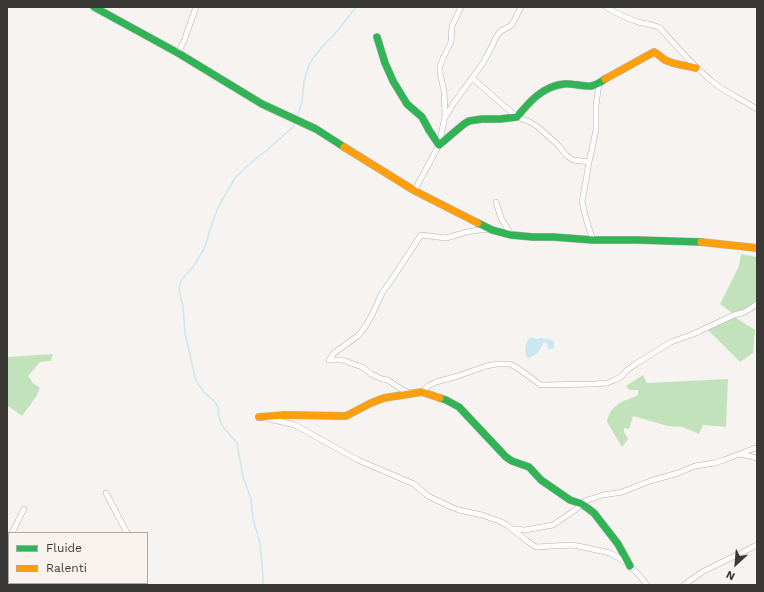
<!DOCTYPE html>
<style>
body{margin:0}
#map{position:relative;width:764px;height:592px;overflow:hidden;background:#f7f3f0;font-family:"Work Sans",sans-serif}
canvas{display:block}
.frame{position:absolute;inset:0;border:8px solid #3b3936;pointer-events:none}
.legend{position:absolute;left:8px;top:532px;width:140px;height:52px;box-sizing:border-box;background:#faf3ed;border:1px solid #aea9a4;margin:0;padding:5px 7px;list-style:none;font-size:12px;color:#3b3936}
.legend li{display:flex;align-items:center;gap:8px;height:20px}
.legend b{width:20px;border:1px solid #aea9a4}
.north{position:absolute;left:716px;top:544px;width:40px;height:40px;-webkit-text-stroke:3px #faf3ed;paint-order:stroke;rotate:206deg;font-size:11px;font-weight:700;line-height:16px;text-align:center;color:#3b3936}
.north::after{content:'';display:block;margin:auto;width:14px;height:18px;background:#3b3936;clip-path:polygon(50% 0,100% 100%,50% 72%,0 100%)}
</style>
<div id="map">
<canvas width="764" height="592"></canvas>
<div class="frame"></div>
<ul class="legend">
<li><b style="height:5px;background:#30b455"></b>Fluide</li>
<li><b style="height:5px;background:#ff9f0a"></b>Ralenti</li>
</ul>
<div class="north">N</div>
</div>
<script>
const ctx = document.querySelector('canvas').getContext('2d');
ctx.lineJoin = 'round';
function paint(path, color) {
  ctx.fillStyle = color;
  ctx.fill(path, 'evenodd');
}
function stroke(path, color, width, dash) {
  ctx.strokeStyle = color;
  ctx.lineWidth = width;
  ctx.lineCap = dash ? 'butt' : 'round';
  ctx.setLineDash(dash || []);
  ctx.stroke(path);
}
const green = new Path2D(`
 M 741,254 L 757,257 L 757,300 L 747,308 L 732,313 L 720,304 L 739,266 Z
 M 733,316 L 755,330 L 753,353 L 740,362 L 705,327 Z
 M 53,354 L 51,361 L 40,362 L 28,376 L 33,383 L 40,388 L 36,397 L 22,416 L 7,405 L 7,357 Z
 M 643,375 L 647,383 L 728,379 L 726,427 L 703,425 L 699,434 L 683,427 L 668,426 L 633,416 L 629,429 L 624,428 L 624,432 L 628,439 L 622,447 L 607,422 C 611,403 623,402 638,395 L 638,390 L 629,390 L 626,386 Z`);
const water = new Path2D(`
 M 531,337 L 537,339 L 541,338 L 553,340 L 554,343 L 554,348 L 552,349 L 548,349 L 547,343 L 544,342 L 538,353 L 530,358 L 526,357 C 525,350 525,341 531,337 Z`);
const stream = new Path2D(`
 M 297,118 L 302,101 L 304,82 L 307,71 L 311,61 L 322,47 L 339,29 L 356,7
 M 263,585 L 263,577 L 260,543 L 253,519 L 251,499 L 243,477 L 237,443 L 223,427 L 219,417 L 218,407 L 215,402 L 203,391 L 198,384 L 195,377 L 185,333 L 183,306 L 181,299 L 179,287 L 182,279 L 193,267 L 204,249 L 215,215 L 221,202 L 235,178 L 248,165 L 267,150 L 283,136 L 293,127 L 296,122`);
const street = new Path2D(`
 M 606,7 C 616,13 627,18 638,22 C 646,24 653,24 660,28 C 677,47 694,67 714,83 C 727,93 743,100 757,109
 M 178,53 L 184,41 L 196,7
 M 472,78 L 517,117 L 530,122 L 538,127 L 558,145 L 566,155 L 573,160 L 589,162
 M 446,116 L 453,104 L 483,63 L 492,46 L 496,37 L 501,31 L 512,25 L 521,7
 M 415,191 L 418,184 L 439,145 L 445,116 L 444,91 L 440,73 L 440,66 L 444,56 L 451,42 L 452,26 L 461,7
 M 496,202 L 501,218 L 511,235
 M 593,240 L 587,222 L 582,202 L 586,180 L 589,162 L 596,130 L 596,106 L 599,83
 M 329,360 L 334,353 L 359,335 L 365,327 L 372,315 L 382,293 L 390,282 L 421,235 L 446,238 L 467,232 L 479,230 L 490,230
 M 329,360 L 342,360 L 362,367 L 371,374 L 382,379 L 388,380 L 401,389 L 410,393
 M 422,392 L 428,386 L 436,382 L 458,376 L 486,366 L 497,364 L 509,364 L 516,367 L 541,385 L 594,384 L 607,383 L 615,380 L 622,376 L 626,371 L 637,363 L 671,342 L 691,335 L 734,315 L 745,312 L 757,304
 M 265,418 L 295,425 L 358,460 L 414,484 L 428,496 L 451,507 L 459,510 L 482,515 L 499,521 L 507,525 L 527,541 L 536,547 L 572,545 L 583,547 L 610,553 L 624,561 L 630,566 L 639,575 L 647,585
 M 740,454 L 757,458
 M 106,493 L 127,533
 M 513,529 L 525,530 L 553,525 L 575,510 L 585,501 L 603,495 L 622,492 L 650,481 L 678,473 L 695,466 L 714,463 L 724,460 L 755,448 L 757,448
 M 12,533 L 24,509
 M 7,542 L 9,538
 M 95,583 L 99,585
 M 140,585 L 140,583
 M 684,585 L 702,572 L 757,545`);
const fast = new Path2D(`
 M 94,7 L 178,53 L 262,104 L 316,129 L 344,147
 M 377,37 L 385,63 L 393,81 L 407,104 L 422,117 L 429,130 L 439,145 L 464,124 L 469,121 L 482,119 L 500,119 L 517,117 C 529,102 543,86 564,84 C 572,83 584,87 591,86 C 596,85 601,82 605,79
 M 478,223 L 492,230 L 511,235 L 533,237 L 553,237 L 593,240 L 637,240 L 701,242
 M 440,398 L 446,400 L 459,407 L 506,457 L 512,461 L 529,467 L 541,480 L 570,500 L 582,504 L 594,513 L 618,544 L 630,566`);
const slow = new Path2D(`
 M 605,79 L 654,52 C 658,54 661,57 665,60 C 672,64 688,66 696,68
 M 344,147 L 415,191 L 478,223
 M 701,242 L 757,248
 M 259,417 L 285,415 L 346,416 L 371,403 L 384,398 L 422,392 L 440,398`);
paint(green, '#c2e2bc');
paint(water, '#cbe7f2');
stroke(stream, '#cbe7f2', 1.5);
stroke(street, '#b4b1af', 6);
stroke(fast, '#b4b1af', 8);
stroke(slow, '#b4b1af', 8);
stroke(street, '#fefdfd', 5);
stroke(fast, '#30b455', 7);
stroke(slow, '#ff9f0a', 7);
</script>
